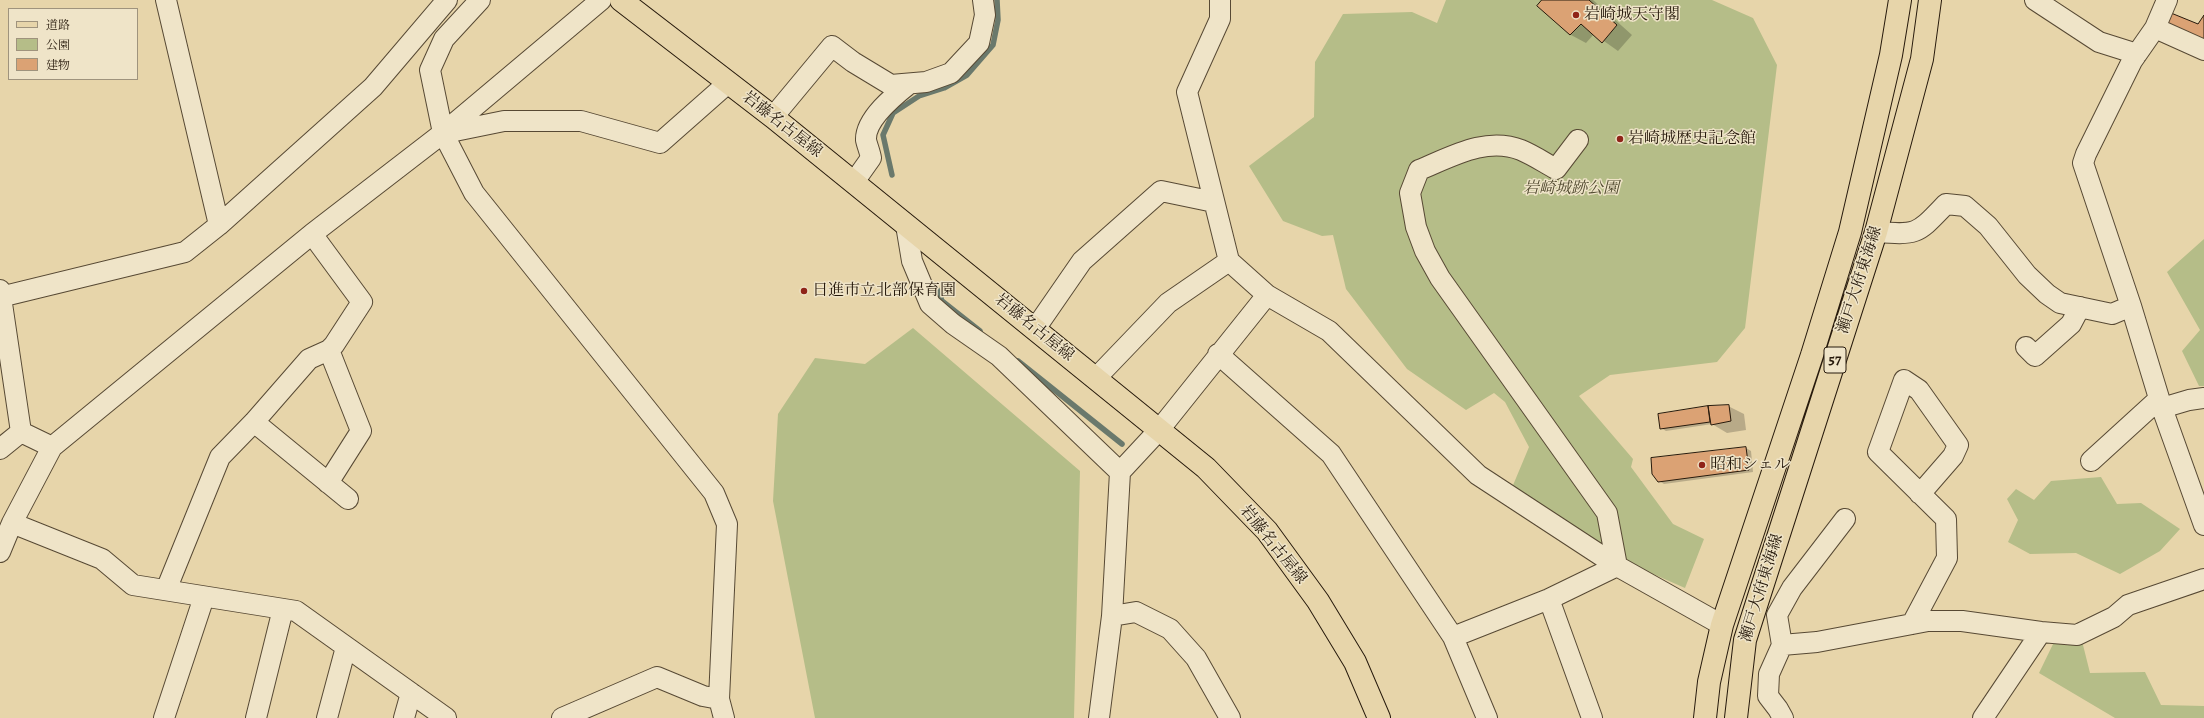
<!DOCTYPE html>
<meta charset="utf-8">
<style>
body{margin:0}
#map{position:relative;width:2204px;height:718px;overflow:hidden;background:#e7d5aa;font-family:Alegreya,"Noto Serif JP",serif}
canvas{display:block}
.legend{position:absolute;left:8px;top:8px;width:130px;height:72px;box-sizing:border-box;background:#efe4c8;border:1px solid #9f937d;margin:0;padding:5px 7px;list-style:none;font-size:12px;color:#271a0c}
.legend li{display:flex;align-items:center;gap:8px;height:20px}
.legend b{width:20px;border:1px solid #9f937d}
</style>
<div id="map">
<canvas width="2204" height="718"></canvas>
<ul class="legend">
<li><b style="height:5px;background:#e7d5aa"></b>道路</li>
<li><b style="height:11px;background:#b5bd88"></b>公園</li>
<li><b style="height:11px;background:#dba274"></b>建物</li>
</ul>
</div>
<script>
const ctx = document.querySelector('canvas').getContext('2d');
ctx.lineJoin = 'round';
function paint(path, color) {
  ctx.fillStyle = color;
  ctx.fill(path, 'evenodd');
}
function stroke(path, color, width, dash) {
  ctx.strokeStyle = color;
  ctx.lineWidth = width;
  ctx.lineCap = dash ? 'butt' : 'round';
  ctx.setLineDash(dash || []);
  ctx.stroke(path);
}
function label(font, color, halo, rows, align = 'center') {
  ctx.font = font + ' Alegreya,"Noto Serif JP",serif';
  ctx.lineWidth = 3;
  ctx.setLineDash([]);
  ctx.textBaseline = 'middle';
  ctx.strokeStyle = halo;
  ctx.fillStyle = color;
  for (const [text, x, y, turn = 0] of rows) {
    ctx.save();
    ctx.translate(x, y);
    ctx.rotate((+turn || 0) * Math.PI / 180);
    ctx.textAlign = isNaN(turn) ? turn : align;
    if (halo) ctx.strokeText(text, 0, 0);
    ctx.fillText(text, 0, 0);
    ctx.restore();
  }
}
const green = new Path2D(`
 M 1446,0 L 1712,0 L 1753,18 L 1777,65 L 1745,328 L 1717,362 L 1610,375 L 1579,396 L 1633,459 L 1631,467 L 1673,524 L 1704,539 L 1685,588 L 1614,557 L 1511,490 L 1529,447 L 1505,402 L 1494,393 L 1466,410 L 1407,369 L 1346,289 L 1333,235 L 1322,236 L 1283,221 L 1249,166 L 1314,117 L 1315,62 L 1343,14 L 1412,12 L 1437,23 Z
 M 2204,239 L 2204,386 L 2199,386 L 2182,351 L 2200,330 L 2167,272 Z
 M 913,328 L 1080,471 L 1074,718 L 815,718 L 773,501 L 778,414 L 815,358 L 865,364 Z
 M 2101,477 L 2117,504 L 2141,503 L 2180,529 L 2160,551 L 2120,574 L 2076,553 L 2030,554 L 2008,542 L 2018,520 L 2007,499 L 2016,489 L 2034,500 L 2051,481 Z
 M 2082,641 L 2090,673 L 2145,672 L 2161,705 L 2204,706 L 2204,718 L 2115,718 L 2039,673 L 2054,642 Z`);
const shadow = new Path2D(`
 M 1543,0 L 1593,0 L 1632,35 L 1618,51 L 1594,34 L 1586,43 L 1571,35 L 1538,6 Z
 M 1728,406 L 1744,414 L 1746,430 L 1727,433 L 1712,424 L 1666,431 L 1661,428 L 1659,415 Z
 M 1746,448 L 1751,451 L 1753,472 L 1664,484 L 1659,481 Z`);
const stream = new Path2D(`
 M 892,175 L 883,135 L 893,113 L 919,96 L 944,88 L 967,75 L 993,45 L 998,20 L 997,0
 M 937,289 L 942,301 L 980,331
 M 1018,361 L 1122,444`);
const building = new Path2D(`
 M 1542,0 L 1589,0 L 1617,25 L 1602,43 L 1581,24 L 1570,35 L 1537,6 Z
 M 2171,13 L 2198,24 L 2204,15 L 2204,42 L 2166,25 Z
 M 1729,405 L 1731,421 L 1711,425 L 1708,406 Z
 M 1708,406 L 1710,422 L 1660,429 L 1658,414 Z
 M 1746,447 L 1749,470 L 1658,482 L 1652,474 L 1651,458 Z`);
const minor = new Path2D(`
 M 166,0 L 219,225
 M 480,0 L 444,39 L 430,70 L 443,133 L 474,193 L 714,493 L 727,524 L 719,699 L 724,718
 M 1220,0 L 1220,19 L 1187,92 L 1229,261 L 1267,295 L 1329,331 L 1478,475 L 1617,566 L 1722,625
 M 2035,0 L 2099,42 L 2137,54
 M 2167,0 L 2155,28 L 2132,61 L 2086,154 L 2083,163 L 2131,306 L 2162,408 L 2204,525
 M 2155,28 L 2204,50
 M 773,117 L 832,46 L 853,62 L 891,85 L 926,82 L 951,73 L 979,43 L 985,15 L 983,0
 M 445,133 L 504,121 L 581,121 L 660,143 L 728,83
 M 1578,140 L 1556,169 C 1545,163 1533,155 1521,150 C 1486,136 1451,157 1419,170 L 1410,193 L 1416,227 L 1425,251 L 1440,278 L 1607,513 L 1617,566
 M 854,182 L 871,158 C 870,152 867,145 866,140 C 865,119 895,95 909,84
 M 906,225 L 912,261 L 930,304 L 953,324 L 999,356 L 1120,472
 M 1876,232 C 1919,235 1917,234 1946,204 L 1965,206 L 1988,226 L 2027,275 L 2047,294 L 2060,303 L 2112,314 L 2131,306
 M 0,290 L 21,432
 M 0,297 L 185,252 L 219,225 L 373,87 L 447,0
 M 1035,329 L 1082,261 L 1161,191 L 1214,202
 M 2026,347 L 2035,356 L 2071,324 L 2080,307
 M 1218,354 L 1331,454 L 1453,637 L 1487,718
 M 1096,378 L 1168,303 L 1229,261
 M 2162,408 L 2189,400 L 2204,398
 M 254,422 L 348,499
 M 21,432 L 52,447
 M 0,449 L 21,432
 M 2091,461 L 2159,399
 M 328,483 L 361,431 L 329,350
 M 12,523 L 102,559 L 133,585 L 296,611 L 446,718
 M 0,552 L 12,523 L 52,447 L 312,234 L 443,133 L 601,0
 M 166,590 L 220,457 L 254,422 L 309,359 L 329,350 L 334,345 L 362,302 L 312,234
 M 1549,599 L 1592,718
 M 1112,616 L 1136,612 L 1170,629 L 1196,658 L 1230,718
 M 1912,624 L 1947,558 L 1946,519 L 1878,452 L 1904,380 L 1919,390 L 1958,445 L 1953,456 L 1920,494
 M 1453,637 L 1549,599 L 1617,566
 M 1782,645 L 1817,642 L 1928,621 L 1962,621 L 2041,632 L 2077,635 L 2114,617 L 2128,605 L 2204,579
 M 164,718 L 204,597
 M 256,718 L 283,609
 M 327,718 L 346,647
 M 404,718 L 411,693
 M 562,718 L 657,677 L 703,696 L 719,699
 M 1099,718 L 1112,616 L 1120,472 L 1159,430 L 1267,295
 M 1783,718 L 1778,709 L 1768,696 L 1769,674 L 1782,645 L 1777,615 L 1792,588 L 1845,519
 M 1983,718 L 2041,632`);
const major = new Path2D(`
 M 621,0 L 773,117 L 1206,468 L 1267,531 L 1318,601 L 1355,662 L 1379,718
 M 1705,718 L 1709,682 L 1722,625 L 1812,355 L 1850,232 L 1891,55 L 1900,0
 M 1736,718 L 1745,640 L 1876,232 L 1922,59 L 1930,0`);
const markers = [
 [1576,15,4,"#8f2418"],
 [1620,139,4,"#8f2418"],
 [804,291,4,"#8f2418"],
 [1702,465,4,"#8f2418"]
];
const shields = [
 [1835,360,22]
];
const shieldNames = [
 ["57",1835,360]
];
const poiNames = [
 ["岩崎城天守閣",1584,15],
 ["岩崎城歴史記念館",1628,139],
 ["日進市立北部保育園",812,291],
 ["昭和シェル",1710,465]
];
const streetNames = [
 ["岩藤名古屋線",782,125,38],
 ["瀬戸大府東海線",1860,280,-72],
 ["岩藤名古屋線",1034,328,39],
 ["岩藤名古屋線",1273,545,51],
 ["瀬戸大府東海線",1762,588,-73]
];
const parkNames = [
 ["岩崎城跡公園",1571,189]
];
paint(green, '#b5bd88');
paint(shadow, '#0003');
stroke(stream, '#6a796c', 5.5);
paint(building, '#dba274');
stroke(building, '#271a0c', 1);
stroke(minor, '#574934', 22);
stroke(major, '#271a0c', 24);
stroke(minor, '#efe4c8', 20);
stroke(major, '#e7d5aa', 22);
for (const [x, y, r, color] of markers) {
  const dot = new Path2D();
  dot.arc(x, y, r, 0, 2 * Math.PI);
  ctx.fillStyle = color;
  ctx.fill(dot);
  stroke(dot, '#efe4c8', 1.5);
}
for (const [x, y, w] of shields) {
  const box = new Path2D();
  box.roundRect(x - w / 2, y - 13, w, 26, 3);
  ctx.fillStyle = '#efe4c8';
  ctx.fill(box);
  stroke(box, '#271a0c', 1);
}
label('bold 15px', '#271a0c', null, shieldNames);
label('16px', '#271a0c', '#efe4c8', poiNames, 'left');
label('16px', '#271a0c', '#efe4c8', streetNames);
label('italic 16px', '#524b31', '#efe4c8', parkNames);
</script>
